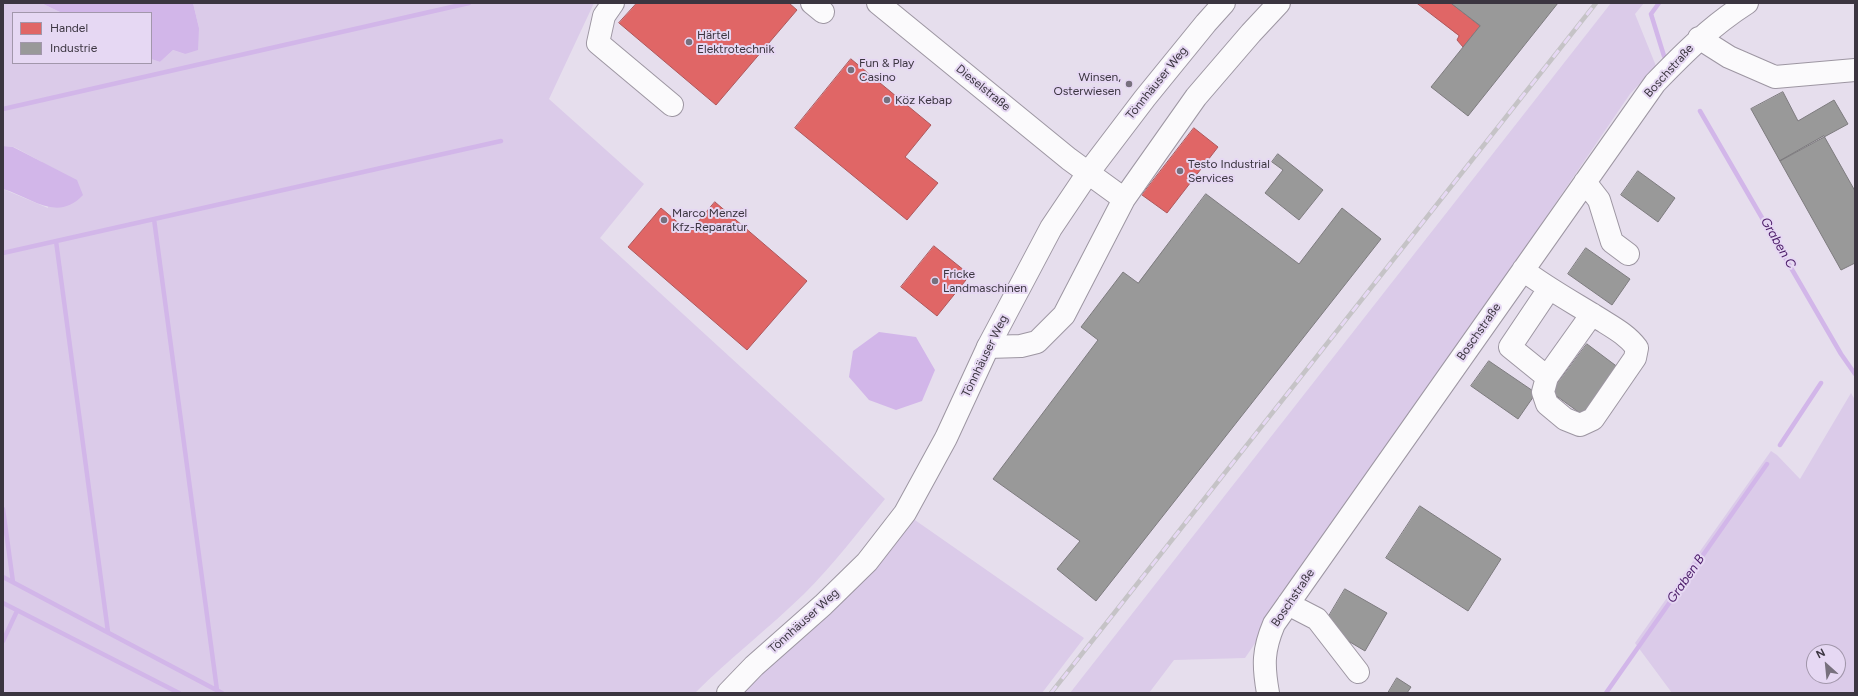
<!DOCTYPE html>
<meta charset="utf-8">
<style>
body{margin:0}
#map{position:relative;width:1858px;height:696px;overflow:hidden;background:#e6deed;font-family:Figtree,sans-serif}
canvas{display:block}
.frame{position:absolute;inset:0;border:4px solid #3b3540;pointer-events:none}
.legend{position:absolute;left:12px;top:12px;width:140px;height:52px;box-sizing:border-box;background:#e6d8f3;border:1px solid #a297ab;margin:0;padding:5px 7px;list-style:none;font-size:12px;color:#3b3540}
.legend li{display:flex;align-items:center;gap:8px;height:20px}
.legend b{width:20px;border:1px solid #a297ab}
.north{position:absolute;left:1806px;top:644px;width:40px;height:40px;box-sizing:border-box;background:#e6d8f3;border:1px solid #a297ab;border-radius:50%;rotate:333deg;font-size:11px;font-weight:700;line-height:16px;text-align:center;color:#3b3540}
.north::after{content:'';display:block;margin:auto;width:14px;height:18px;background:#77707d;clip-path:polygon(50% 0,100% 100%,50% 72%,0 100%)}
</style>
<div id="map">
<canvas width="1858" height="696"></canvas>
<div class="frame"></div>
<ul class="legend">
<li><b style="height:11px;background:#e06666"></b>Handel</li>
<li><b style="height:11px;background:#999"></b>Industrie</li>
</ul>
<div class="north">N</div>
</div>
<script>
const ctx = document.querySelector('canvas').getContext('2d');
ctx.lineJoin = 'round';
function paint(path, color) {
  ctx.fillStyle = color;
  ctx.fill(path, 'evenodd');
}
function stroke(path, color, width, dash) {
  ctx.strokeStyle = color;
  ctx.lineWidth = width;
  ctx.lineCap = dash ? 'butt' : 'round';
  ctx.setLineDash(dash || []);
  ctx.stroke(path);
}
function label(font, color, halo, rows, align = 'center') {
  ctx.font = font + ' Figtree,sans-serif';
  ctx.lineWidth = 4;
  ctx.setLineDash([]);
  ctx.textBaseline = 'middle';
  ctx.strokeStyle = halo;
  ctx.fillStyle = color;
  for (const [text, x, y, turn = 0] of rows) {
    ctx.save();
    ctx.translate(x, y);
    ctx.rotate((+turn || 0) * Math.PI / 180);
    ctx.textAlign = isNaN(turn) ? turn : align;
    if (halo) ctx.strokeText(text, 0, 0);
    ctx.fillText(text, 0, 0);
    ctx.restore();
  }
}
const green = new Path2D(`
 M 3,3 L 41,3 L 62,13 L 13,13 L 13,63 L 151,63 L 151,59 L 160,62 L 173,50 L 185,54 L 199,28 L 193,3 L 594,3 L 549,99 L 644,184 L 600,238 L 885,499 C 859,531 833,565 804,594 C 769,628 730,658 695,693 L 3,693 L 3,189 L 48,208 L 42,162 L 14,147 L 3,146 Z
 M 1611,3 L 1644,3 L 1635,14 L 1656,66 L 1630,94 L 1245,658 L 1174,660 L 1149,693 L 1070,693 Z
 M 1851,393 L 1855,400 L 1855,693 L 1672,693 L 1635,643 L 1771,451 L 1777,455 L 1800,479 ZM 1814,652 L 1838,652 L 1838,676 L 1814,676 Z
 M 912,518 L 1084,638 L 1042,693 L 739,693 Z`);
const water = new Path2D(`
 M 41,3 L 193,3 L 199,28 L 198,50 L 185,54 L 173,50 L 160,62 L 151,59 L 151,13 L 62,13 Z
 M 3,146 L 13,147 L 77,180 L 83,195 C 57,223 31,197 3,189 Z
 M 879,332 L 916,337 L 935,370 L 922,401 L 896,410 L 869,400 L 849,377 L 853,351 Z`);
const shops = new Path2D(`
 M 637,3 L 789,3 L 797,10 L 716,105 L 619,23 Z
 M 1417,3 L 1451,3 L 1480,26 L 1463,47 L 1457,40 L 1459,36 Z
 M 851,59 L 931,125 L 905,157 L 938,183 L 907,220 L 795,128 Z
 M 1194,128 L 1218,147 L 1167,213 L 1142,195 Z
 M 715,202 L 807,281 L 747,350 L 628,247 L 661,208 L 689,232 Z
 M 934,246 L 970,275 L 937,316 L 901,287 Z`);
const industry = new Path2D(`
 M 1451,3 L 1558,3 L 1468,116 L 1431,87 L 1480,26 Z
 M 1783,92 L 1798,121 L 1834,100 L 1848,124 L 1780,161 L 1751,109 Z
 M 1824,136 L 1855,191 L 1855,263 L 1841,270 L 1780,161 Z
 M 1278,154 L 1323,190 L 1299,220 L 1265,193 L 1283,170 L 1272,162 Z
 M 1638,171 L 1675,198 L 1658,222 L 1621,195 Z
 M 1206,194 L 1299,264 L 1342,208 L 1381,239 L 1096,601 L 1057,569 L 1080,541 L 993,479 L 1098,340 L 1081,327 L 1123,272 L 1138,283 Z
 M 1586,248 L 1630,279 L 1612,305 L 1568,274 Z
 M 1587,344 L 1619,368 L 1584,416 L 1551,392 Z
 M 1489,361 L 1536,393 L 1518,419 L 1471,386 Z
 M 1420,506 L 1501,559 L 1468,611 L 1386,558 Z
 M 1345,589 L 1387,613 L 1365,651 L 1323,626 Z
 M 1397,678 L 1411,687 L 1407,693 L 1388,693 Z`);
const stream = new Path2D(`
 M 1659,3 L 1651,14 L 1664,56
 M 3,109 L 469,3
 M 1700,111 L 1841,354 L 1855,374
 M 154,219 L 217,690
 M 56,241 L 108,632
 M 3,253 L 501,141
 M 1780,445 L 1821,383
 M 3,509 L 13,582
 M 3,577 L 222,693
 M 3,603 L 179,693
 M 3,641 L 17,611
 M 1606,693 L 1767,464`);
const minor = new Path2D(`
 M 613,3 L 604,16 L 598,43 L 672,105
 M 812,3 L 823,12
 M 878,3 L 1069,159 L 1124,199 L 1196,97 L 1251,33 L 1279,3
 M 1699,38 L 1729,57 L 1775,77 L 1855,70
 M 1585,182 L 1599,200 L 1612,242 L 1628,254
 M 1523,270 C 1548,289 1576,304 1603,321 C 1616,329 1628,336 1637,348 L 1635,358 L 1593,419 L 1580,425 L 1565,419 L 1547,404 L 1543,392 L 1547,377 L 1592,314
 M 988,347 L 1021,346 L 1037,342 L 1064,315 L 1124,199
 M 1547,377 L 1510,347 L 1549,289
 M 1288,604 L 1317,619 L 1358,672
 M 1268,693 C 1263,665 1263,650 1274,624 L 1655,83 C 1684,53 1711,26 1747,3`);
const major = new Path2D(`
 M 728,693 L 754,666 L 823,605 L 867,562 L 905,513 L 946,438 L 988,347 L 1051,228 L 1088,173 L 1145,98 L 1206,23 L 1224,3`);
const rail = new Path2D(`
 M 1051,693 L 1596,3`);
const markers = [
 [689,42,4,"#77707d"],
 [851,70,4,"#77707d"],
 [1129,84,4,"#77707d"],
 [887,100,4,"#77707d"],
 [1180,171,4,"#77707d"],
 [664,220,4,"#77707d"],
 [935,281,4,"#77707d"]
];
const poiNames = [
 ["Härtel",697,35],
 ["Elektrotechnik",697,49],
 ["Fun & Play",859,63],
 ["Casino",859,77],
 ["Winsen,",1121,77,"right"],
 ["Osterwiesen",1121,91,"right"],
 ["Köz Kebap",895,100],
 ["Testo Industrial",1188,164],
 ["Services",1188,178],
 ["Marco Menzel",672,213],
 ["Kfz-Reparatur",672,227],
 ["Fricke",943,274],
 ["Landmaschinen",943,288]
];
const streetNames = [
 ["Boschstraße",1669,71,-48],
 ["Tönnhäuser Weg",1157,83,-51],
 ["Dieselstraße",983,88,39],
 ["Boschstraße",1479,332,-55],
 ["Tönnhäuser Weg",985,356,-64],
 ["Boschstraße",1293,598,-56],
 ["Tönnhäuser Weg",804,621,-42]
];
const waterNames = [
 ["Graben C",1778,243,60],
 ["Graben B",1686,579,-55]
];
paint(green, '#dbcbe9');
paint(water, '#d2b6e9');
paint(shops, '#e06666');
stroke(shops, '#ae575b', 1);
paint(industry, '#999');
stroke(industry, '#7d7b7e', 1);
stroke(stream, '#d2b6e9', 4.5);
stroke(minor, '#9d96a2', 24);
stroke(major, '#9d96a2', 24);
stroke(minor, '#fbfafc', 22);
stroke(major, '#fbfafc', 22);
stroke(rail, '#c5c3c6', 4.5);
stroke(rail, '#e6d8f3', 3, [9]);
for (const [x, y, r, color] of markers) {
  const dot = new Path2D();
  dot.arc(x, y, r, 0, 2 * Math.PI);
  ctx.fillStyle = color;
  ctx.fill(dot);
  stroke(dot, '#e6d8f3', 1.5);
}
label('12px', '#3b3540', '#e6d8f3', poiNames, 'left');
label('12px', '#3b3540', '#e6d8f3', streetNames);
label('italic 13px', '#4b1b68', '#e6d8f3', waterNames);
</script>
